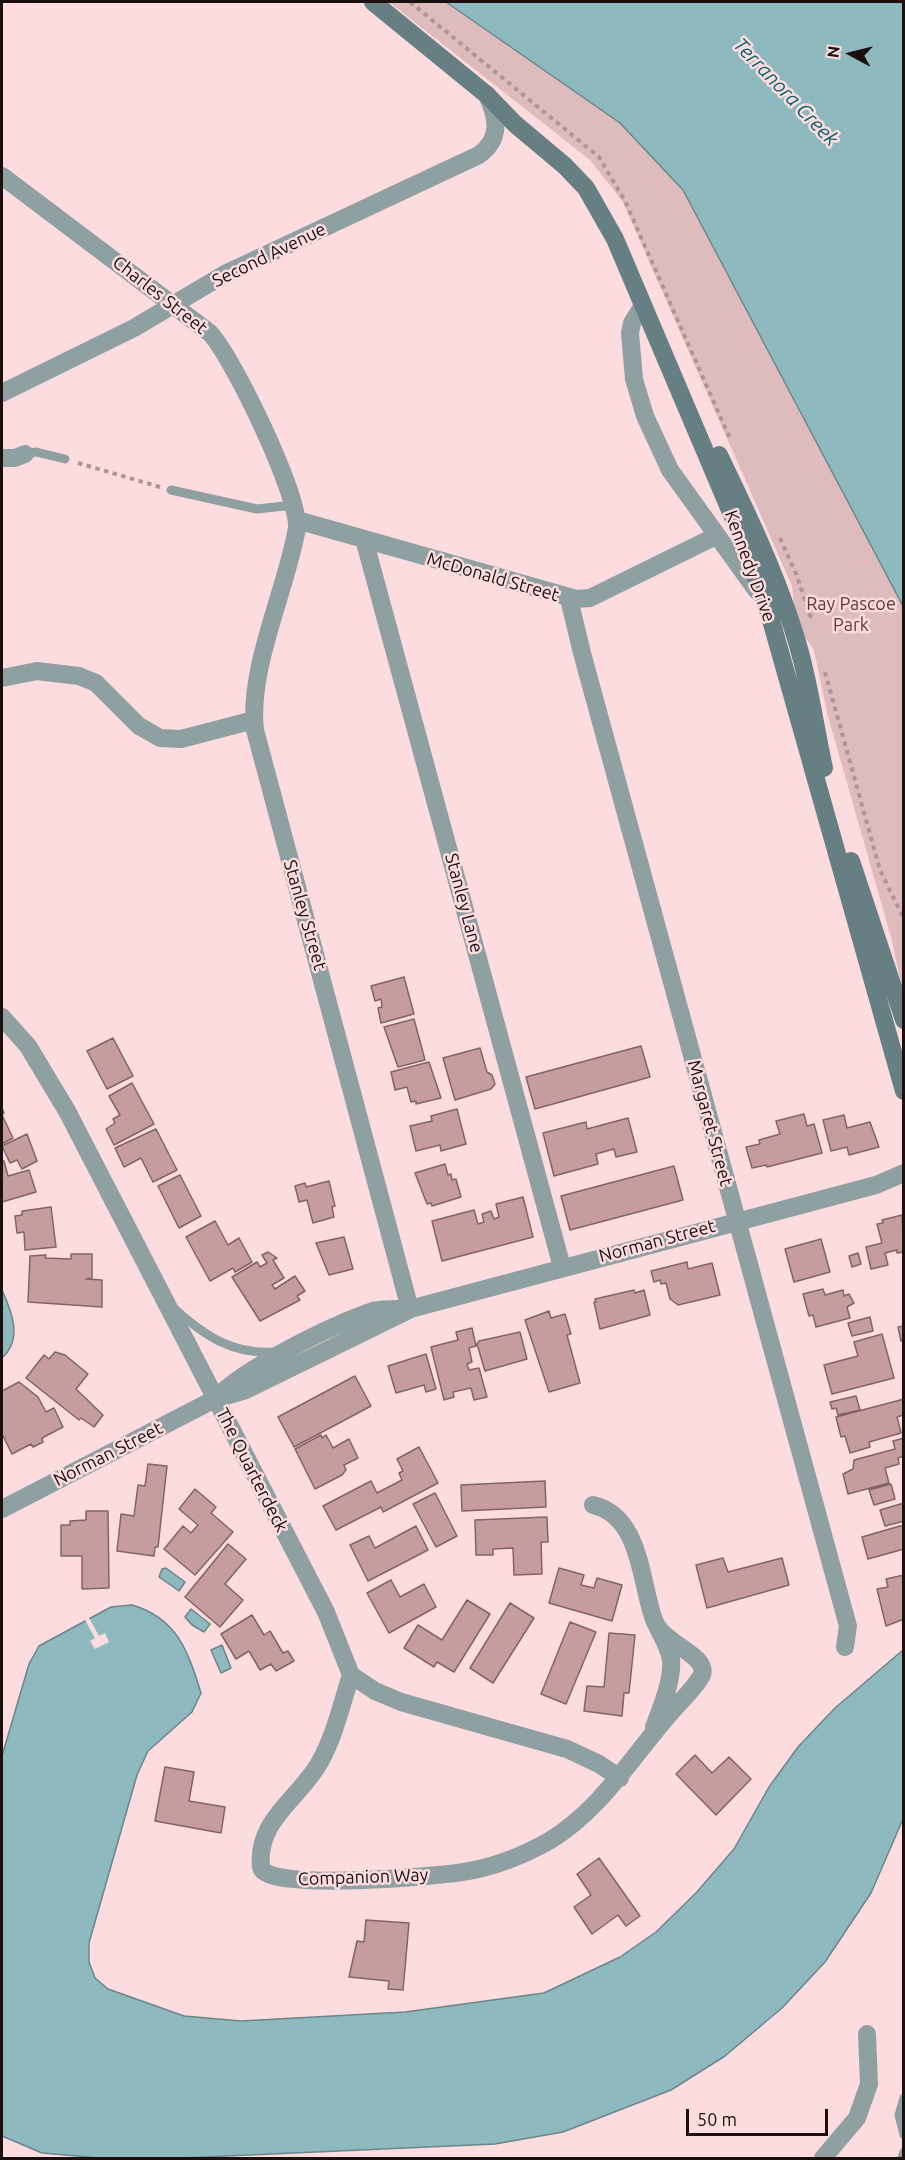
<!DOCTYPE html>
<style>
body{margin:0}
#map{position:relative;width:905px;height:2160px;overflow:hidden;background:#fcdcde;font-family:Ubuntu,sans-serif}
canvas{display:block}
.frame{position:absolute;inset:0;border:3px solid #1b0f10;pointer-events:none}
.north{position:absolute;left:821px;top:24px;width:60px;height:60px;-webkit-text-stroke:4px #fcdcde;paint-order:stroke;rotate:277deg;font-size:16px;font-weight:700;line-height:24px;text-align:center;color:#1b0f10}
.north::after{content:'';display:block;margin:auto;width:21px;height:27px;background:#1b0f10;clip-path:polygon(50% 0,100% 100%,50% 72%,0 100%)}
.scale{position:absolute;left:686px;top:2109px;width:142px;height:27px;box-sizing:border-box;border:3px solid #1b0f10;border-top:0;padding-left:8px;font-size:18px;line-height:21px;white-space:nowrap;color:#1b0f10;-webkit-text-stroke:4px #fcdcde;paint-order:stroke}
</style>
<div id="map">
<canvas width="905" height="2160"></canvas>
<div class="frame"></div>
<div class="north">N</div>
<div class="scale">50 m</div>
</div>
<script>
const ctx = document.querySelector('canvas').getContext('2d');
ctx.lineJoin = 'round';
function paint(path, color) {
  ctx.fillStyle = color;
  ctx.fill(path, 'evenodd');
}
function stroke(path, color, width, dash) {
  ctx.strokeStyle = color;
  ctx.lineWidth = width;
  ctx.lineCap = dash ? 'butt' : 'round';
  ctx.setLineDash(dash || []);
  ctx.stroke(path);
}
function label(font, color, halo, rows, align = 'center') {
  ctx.font = font + ' Ubuntu,sans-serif';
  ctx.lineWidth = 5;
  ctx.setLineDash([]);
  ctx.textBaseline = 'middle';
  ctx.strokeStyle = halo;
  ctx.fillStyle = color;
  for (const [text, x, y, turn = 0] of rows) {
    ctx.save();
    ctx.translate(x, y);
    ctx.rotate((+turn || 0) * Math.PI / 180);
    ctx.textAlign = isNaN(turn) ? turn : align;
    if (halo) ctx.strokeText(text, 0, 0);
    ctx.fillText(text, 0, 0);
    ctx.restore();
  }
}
const green = new Path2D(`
 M 389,2 L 446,2 L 620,123 L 683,190 L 903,606 L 903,993 L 891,937 L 827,713 L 814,650 L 803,634 L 794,606 L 792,586 L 623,202 L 590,160 Z`);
const water = new Path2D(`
 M 446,2 L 903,2 L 903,606 L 683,190 L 620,123 Z
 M 2,1290 C 12,1312 23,1339 2,1358 Z
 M 166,1568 L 185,1582 L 179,1591 L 159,1577 L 162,1569 Z
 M 132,1605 C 177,1618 188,1651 201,1693 L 192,1712 L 148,1751 L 137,1775 L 89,1943 L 89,1962 L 95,1978 L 108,1989 L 184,2016 L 241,2021 L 405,2012 L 544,1993 L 620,1957 L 656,1932 L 696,1893 L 734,1849 L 769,1787 L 798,1747 L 835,1708 L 903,1650 L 903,1819 L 871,1893 L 825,1962 L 782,2008 L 725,2056 L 671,2090 L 563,2132 L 495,2144 L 182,2158 L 100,2158 L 42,2153 L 2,2136 L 2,1756 L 29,1664 L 39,1646 L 111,1607 Z
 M 191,1609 L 210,1624 L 204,1632 L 192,1625 L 185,1617 Z
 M 222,1645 L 231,1668 L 221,1673 L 211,1650 Z`);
const pier = new Path2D(`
 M 88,1616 L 99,1636 L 105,1633 L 109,1642 L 95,1649 L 90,1641 L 95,1638 L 84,1618 Z`);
const building = new Path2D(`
 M 404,977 L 414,1014 L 381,1023 L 378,1008 L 382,1007 L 381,999 L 375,1001 L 371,986 Z
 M 414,1019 L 425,1060 L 398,1067 L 384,1027 Z
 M 113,1038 L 133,1076 L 107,1089 L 87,1051 Z
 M 641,1046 L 650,1077 L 535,1109 L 526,1077 Z
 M 480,1048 L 487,1072 L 492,1075 L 495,1084 L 491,1089 L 455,1100 L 443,1058 Z
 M 429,1062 L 441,1098 L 416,1104 L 416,1101 L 411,1102 L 407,1087 L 395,1090 L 391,1072 Z
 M 132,1083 L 154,1124 L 114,1145 L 106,1129 L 115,1123 L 113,1119 L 120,1115 L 109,1096 Z
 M 2,1108 L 4,1113 L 2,1115 L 13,1138 L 2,1144 Z
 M 457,1109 L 466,1144 L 441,1151 L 440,1145 L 416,1151 L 410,1126 L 432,1121 L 431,1116 Z
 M 804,1114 L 807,1126 L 814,1124 L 822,1153 L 767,1167 L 766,1165 L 752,1168 L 746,1147 L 760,1144 L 759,1140 L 780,1134 L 776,1121 Z
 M 844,1115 L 847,1128 L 870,1122 L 879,1147 L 849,1155 L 847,1147 L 831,1151 L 823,1120 Z
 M 628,1118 L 637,1152 L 616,1157 L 614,1149 L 596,1154 L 598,1164 L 554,1176 L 543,1133 L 586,1122 L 587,1129 Z
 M 156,1129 L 177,1170 L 153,1182 L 141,1158 L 124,1167 L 115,1148 Z
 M 27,1134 L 37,1161 L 22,1169 L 17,1160 L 10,1163 L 2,1146 Z
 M 2,1161 L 4,1161 L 8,1176 L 29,1170 L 36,1192 L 2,1202 Z
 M 445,1164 L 448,1175 L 451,1174 L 452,1180 L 456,1179 L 461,1197 L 432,1206 L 431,1203 L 427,1204 L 415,1173 Z
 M 674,1166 L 683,1200 L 570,1230 L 561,1196 Z
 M 180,1175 L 201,1216 L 179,1228 L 158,1186 Z
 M 329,1181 L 335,1206 L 332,1207 L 334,1217 L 313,1223 L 307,1200 L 299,1202 L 295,1186 L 305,1183 L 306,1187 Z
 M 523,1197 L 533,1237 L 442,1261 L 432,1221 L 474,1210 L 478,1224 L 484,1222 L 482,1214 L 491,1211 L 494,1219 L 499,1217 L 496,1204 Z
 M 51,1207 L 56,1247 L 25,1250 L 24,1232 L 17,1233 L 15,1216 L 22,1215 L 22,1211 Z
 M 902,1215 L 904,1252 L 897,1253 L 897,1250 L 885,1253 L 888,1265 L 871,1269 L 866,1247 L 882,1243 L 877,1224 L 883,1223 L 882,1220 Z
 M 215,1221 L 228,1245 L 239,1238 L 252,1262 L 235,1272 L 233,1268 L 210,1281 L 186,1237 Z
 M 344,1237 L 353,1269 L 329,1275 L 316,1243 Z
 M 821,1239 L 830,1272 L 794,1282 L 785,1249 Z
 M 268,1252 L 277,1258 L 273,1260 L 284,1278 L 272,1285 L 275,1289 L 295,1276 L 305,1291 L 297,1296 L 300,1300 L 260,1321 L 232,1277 L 257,1262 L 260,1267 L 267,1263 L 262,1255 Z
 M 858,1253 L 861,1264 L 852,1267 L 849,1256 Z
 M 71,1254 L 92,1254 L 92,1278 L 86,1279 L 102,1280 L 102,1307 L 28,1302 L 30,1256 L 46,1255 L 45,1258 L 71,1259 Z
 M 687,1262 L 688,1269 L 712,1263 L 720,1295 L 678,1305 L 670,1299 L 666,1283 L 661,1284 L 660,1280 L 654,1282 L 651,1271 Z
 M 823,1289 L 825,1295 L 843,1290 L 844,1296 L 849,1294 L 854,1303 L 847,1307 L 850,1318 L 816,1327 L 813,1315 L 809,1316 L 803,1294 Z
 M 634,1290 L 635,1293 L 644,1290 L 650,1315 L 600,1329 L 594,1302 L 596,1302 L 595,1299 Z
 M 549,1311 L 551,1318 L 565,1314 L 571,1334 L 567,1335 L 580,1383 L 549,1392 L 525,1320 Z
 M 870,1317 L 873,1331 L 852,1336 L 848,1323 Z
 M 904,1326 L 904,1340 L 901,1341 L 898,1327 Z
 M 472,1328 L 476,1346 L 469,1348 L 472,1362 L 467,1364 L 469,1370 L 479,1368 L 487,1397 L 474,1400 L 471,1388 L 453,1392 L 454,1397 L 444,1400 L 431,1347 L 458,1340 L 456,1332 Z
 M 520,1332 L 527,1359 L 485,1371 L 477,1344 L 479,1341 Z
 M 882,1334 L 894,1378 L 832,1394 L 824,1365 L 858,1356 L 854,1342 Z
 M 55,1352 L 65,1355 L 88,1374 L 76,1389 L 103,1415 L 94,1427 L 81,1418 L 79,1420 L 26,1378 L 44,1355 L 49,1359 Z
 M 426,1354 L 436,1389 L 426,1392 L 424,1385 L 396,1393 L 388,1366 Z
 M 355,1376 L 371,1406 L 294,1447 L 278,1417 Z
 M 19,1382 L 38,1397 L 46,1412 L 54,1408 L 63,1427 L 42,1438 L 43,1442 L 33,1447 L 31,1444 L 12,1454 L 2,1434 L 2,1391 Z
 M 856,1396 L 860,1410 L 838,1415 L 836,1408 L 832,1409 L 830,1402 Z
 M 904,1399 L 904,1415 L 897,1417 L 901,1433 L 869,1442 L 870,1447 L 850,1453 L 845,1436 L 841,1437 L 836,1417 Z
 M 321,1435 L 322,1438 L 326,1435 L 333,1448 L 349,1439 L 358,1458 L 344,1465 L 346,1470 L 342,1475 L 315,1489 L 295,1449 Z
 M 904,1438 L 904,1456 L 898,1458 L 899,1464 L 885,1468 L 889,1483 L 848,1494 L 843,1474 L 853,1469 L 854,1460 L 895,1449 L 893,1441 Z
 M 419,1447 L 438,1483 L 383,1512 L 381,1507 L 336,1530 L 323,1506 L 371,1481 L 377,1493 L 402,1480 L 399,1473 L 403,1471 L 397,1459 Z
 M 148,1464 L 167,1466 L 158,1547 L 155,1547 L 154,1556 L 117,1551 L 121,1514 L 134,1516 L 138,1485 L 145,1486 Z
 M 545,1481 L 546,1507 L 462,1511 L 461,1485 Z
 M 891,1484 L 895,1499 L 874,1505 L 869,1490 Z
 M 195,1489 L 216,1507 L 211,1513 L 233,1532 L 195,1575 L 164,1549 L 183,1526 L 191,1533 L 198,1525 L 179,1509 Z
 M 435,1493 L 457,1536 L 436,1547 L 413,1504 Z
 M 904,1503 L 904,1521 L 885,1526 L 880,1510 Z
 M 86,1511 L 108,1511 L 109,1588 L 82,1589 L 82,1556 L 61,1556 L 61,1525 L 70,1525 L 70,1521 L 86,1520 Z
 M 547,1517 L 548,1542 L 541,1542 L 542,1574 L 514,1575 L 513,1548 L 493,1549 L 493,1555 L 476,1555 L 475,1520 Z
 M 416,1526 L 428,1550 L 368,1581 L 350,1545 L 369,1536 L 375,1548 Z
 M 900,1526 L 904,1526 L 904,1549 L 868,1559 L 862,1537 Z
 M 228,1544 L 246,1559 L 225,1584 L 243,1600 L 220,1627 L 185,1597 Z
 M 723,1558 L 728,1572 L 782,1558 L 789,1585 L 707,1608 L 696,1565 Z
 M 559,1568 L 584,1575 L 581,1585 L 594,1588 L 597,1578 L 622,1585 L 612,1621 L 549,1603 Z
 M 904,1575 L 904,1619 L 886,1626 L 877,1589 L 888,1587 L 886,1579 Z
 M 391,1580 L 400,1597 L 424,1584 L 436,1607 L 389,1633 L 367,1593 Z
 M 467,1600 L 490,1614 L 454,1672 L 437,1662 L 434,1667 L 404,1648 L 418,1625 L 442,1640 Z
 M 510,1603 L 534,1618 L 493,1683 L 470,1668 Z
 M 252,1615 L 264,1635 L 270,1631 L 283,1653 L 288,1651 L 294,1661 L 276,1671 L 271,1664 L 260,1670 L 249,1651 L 236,1659 L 221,1634 Z
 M 570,1622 L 596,1632 L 566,1704 L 541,1694 Z
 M 609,1633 L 635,1635 L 629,1693 L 624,1693 L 622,1716 L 584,1711 L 587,1686 L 604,1687 Z
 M 695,1755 L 712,1773 L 729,1757 L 751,1779 L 716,1815 L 676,1774 Z
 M 165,1767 L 194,1772 L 189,1801 L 225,1807 L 221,1833 L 155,1821 Z
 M 599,1858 L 640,1916 L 626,1926 L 618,1915 L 592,1934 L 574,1907 L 591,1895 L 577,1874 Z
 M 366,1920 L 409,1923 L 403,1990 L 388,1989 L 389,1981 L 349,1977 L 357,1941 L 364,1942 Z`);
const path = new Path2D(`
 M 410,2 L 599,157 L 625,201 L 731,441
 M 78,463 L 160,487
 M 780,538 L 797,576 L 812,621
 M 825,672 L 880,870 L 904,919`);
const lane = new Path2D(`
 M 25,454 L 36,452 L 65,459
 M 171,490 L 257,509 L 294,505
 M 176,1310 C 206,1337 234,1355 276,1352
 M 904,2098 L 899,2115 L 904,2135
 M 902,2158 L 904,2152`);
const street = new Path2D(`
 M 2,176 L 210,333 C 234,359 299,495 297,528 C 286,591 248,668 255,730 L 410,1309
 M 642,307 L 632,323 L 630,333 L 634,379 L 645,416 L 670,470 L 757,591
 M 2,393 L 134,328 L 225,274 L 479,155 C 501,139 498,119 487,95
 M 2,458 L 15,458 L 25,454
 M 297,520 L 576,599 L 590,598 L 716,536
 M 364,539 L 562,1267
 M 569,599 L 582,653 L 848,1626 L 845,1647
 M 2,678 L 37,671 L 79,676 L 96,683 L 139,726 L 160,738 L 181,739 L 254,720
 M 2,1017 L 28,1046 L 67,1111 L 326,1612 L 351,1675 L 375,1691 L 401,1702 L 567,1749 L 599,1764 L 620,1778
 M 215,1399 C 244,1368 332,1325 373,1311 C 385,1308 398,1309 410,1309 L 876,1185 L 904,1173
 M 593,1505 C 640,1516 640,1578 653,1617 C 658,1631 669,1645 671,1660 C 673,1680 661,1708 654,1727
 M 2,1509 L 215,1399 L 246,1390 L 409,1310
 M 351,1675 C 342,1703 335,1734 321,1760 C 301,1798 256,1819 261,1867 C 264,1892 444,1876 469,1871 C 497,1866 524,1855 549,1841 C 600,1810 629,1761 667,1717 C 678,1703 693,1691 702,1675 C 708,1656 668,1645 657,1626
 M 823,2158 L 857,2118 L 869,2084 L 867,2034`);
const secondary = new Path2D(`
 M 373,2 L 487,95 L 515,124 L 565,166 L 586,188 L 615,239 L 738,529 L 769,613 L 904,1091
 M 719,455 C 746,511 774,569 793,629 C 808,674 814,722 824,768
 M 851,861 L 904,1020`);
const streetNames = [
 ["Second Avenue",269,255,-26],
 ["Charles Street",160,295,38],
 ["Kennedy Drive",750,566,70],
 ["McDonald Street",493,577,16],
 ["Stanley Lane",464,903,75],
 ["Stanley Street",305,915,74],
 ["Margaret Street",710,1123,75],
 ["Norman Street",657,1241,-15],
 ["Norman Street",108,1454,-27],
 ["The Quarterdeck",252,1470,63],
 ["Companion Way",363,1877,-2]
];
const parkNames = [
 ["Ray Pascoe",851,604],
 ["Park",851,625]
];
const waterNames = [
 ["Terranora Creek",786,92,46]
];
paint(green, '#debbbc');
paint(water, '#8db9bf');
stroke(water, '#6b868a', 1.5);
paint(pier, '#fcdcde');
paint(building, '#c59d9f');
stroke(building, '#846365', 1.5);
stroke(path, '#ae9597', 4, [4.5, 4.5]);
stroke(lane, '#8fa0a3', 9);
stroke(street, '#8fa0a3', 18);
stroke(secondary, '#657f82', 18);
label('18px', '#1b0f10', '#fcdcde', streetNames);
label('18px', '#6b343a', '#fcdcde', parkNames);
label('italic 20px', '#06646e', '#fcdcde', waterNames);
</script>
